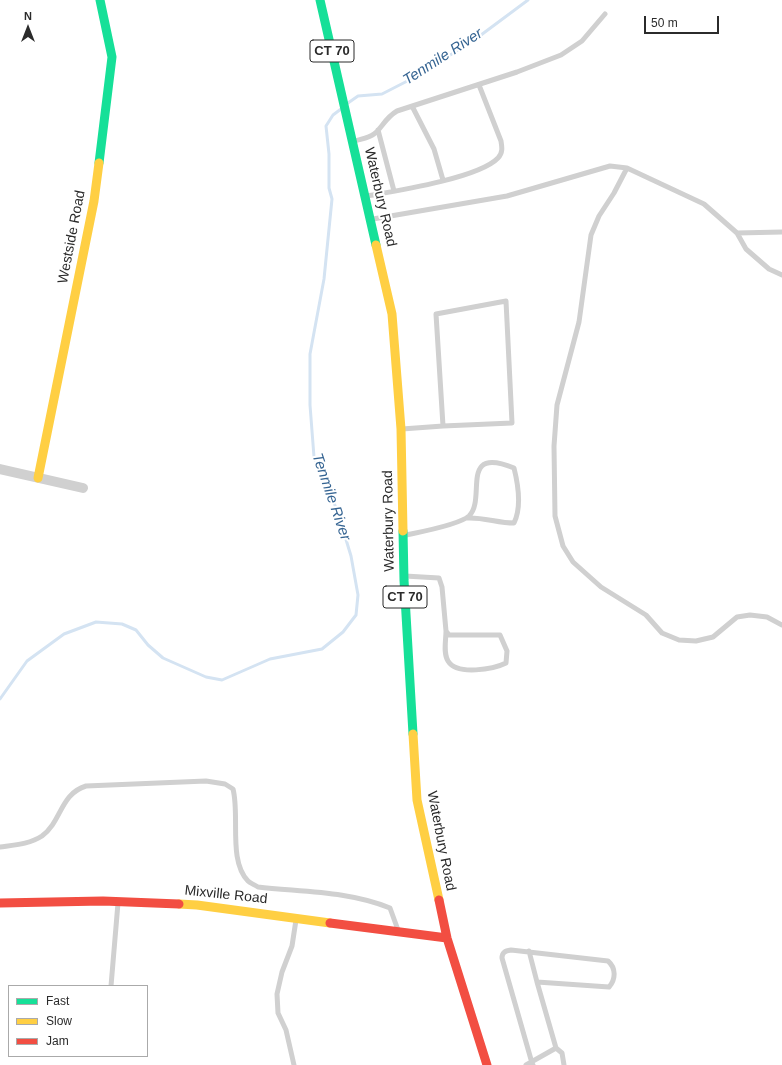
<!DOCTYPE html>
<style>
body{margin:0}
#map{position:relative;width:782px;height:1065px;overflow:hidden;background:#fff;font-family:Arial,sans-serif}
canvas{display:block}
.legend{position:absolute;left:8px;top:985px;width:140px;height:72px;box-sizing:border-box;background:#fff;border:1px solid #aaa;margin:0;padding:5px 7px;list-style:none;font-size:12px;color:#2b2b2b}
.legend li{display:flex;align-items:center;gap:8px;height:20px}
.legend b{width:20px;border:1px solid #aaa}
.north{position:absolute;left:8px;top:8px;width:40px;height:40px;-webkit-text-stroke:3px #fff;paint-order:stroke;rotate:0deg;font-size:11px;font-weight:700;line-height:16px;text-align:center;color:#2b2b2b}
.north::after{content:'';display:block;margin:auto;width:14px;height:18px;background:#2b2b2b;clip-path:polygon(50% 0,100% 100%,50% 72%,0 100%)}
.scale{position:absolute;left:644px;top:16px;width:75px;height:18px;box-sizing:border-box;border:2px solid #2b2b2b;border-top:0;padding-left:5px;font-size:12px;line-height:14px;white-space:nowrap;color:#2b2b2b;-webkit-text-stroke:3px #fff;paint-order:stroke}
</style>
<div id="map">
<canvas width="782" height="1065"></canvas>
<ul class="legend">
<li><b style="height:5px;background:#16e098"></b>Fast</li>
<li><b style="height:5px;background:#ffcf43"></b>Slow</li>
<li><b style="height:5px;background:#f24e42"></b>Jam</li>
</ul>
<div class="north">N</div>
<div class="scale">50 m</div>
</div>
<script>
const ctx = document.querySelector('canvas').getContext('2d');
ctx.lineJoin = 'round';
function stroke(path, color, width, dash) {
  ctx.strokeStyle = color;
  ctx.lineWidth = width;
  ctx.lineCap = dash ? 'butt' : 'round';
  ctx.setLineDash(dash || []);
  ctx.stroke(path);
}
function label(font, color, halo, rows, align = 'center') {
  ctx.font = font + ' Arial,sans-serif';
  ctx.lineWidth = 4;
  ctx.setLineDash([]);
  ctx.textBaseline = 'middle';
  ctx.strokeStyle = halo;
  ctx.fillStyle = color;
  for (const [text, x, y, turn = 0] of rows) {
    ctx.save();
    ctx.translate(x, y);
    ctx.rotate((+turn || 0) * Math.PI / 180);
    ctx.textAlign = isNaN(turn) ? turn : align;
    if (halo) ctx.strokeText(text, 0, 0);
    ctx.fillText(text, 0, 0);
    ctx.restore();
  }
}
const stream = new Path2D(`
 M 348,103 L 358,96 L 382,94 L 421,74 L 481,35 L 528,0
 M 0,699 L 27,661 L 64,634 L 96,622 L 122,624 L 136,630 L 148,645 L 163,658 L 206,677 L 222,680 L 270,659 L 322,649 L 343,632 L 356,615 L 358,595 L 351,556 L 337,510 L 314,457 L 310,405 L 310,354 L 324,279 L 332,199 L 329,188 L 329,154 L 326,126 L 333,115 L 341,109`);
const lane = new Path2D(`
 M 412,106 L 434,149 L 443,180
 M 378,130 L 394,191
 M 355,141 C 361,139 369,138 374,134 C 382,128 385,118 397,111 L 517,72 L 561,55 L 582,41 L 605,14
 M 627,168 L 614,193 L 599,216 L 591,235 L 579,322 L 557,405 L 554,446 L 555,516 L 563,546 L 573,562 L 601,587 L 646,615 L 662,633 L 679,640 L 696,641 L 713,637 L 737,617 L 750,615 L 767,617 L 782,625
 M 367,196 C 396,191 479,178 498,158 C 503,153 502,147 501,141 L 479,85
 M 373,219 L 507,196 L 610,166 L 627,168 L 704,204 L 737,233 L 746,249 L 769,269 L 782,275
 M 737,233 L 782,232
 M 402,429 L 443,426 L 436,314 L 506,301 L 512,423 L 443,426
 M 406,535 C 420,532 459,525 469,516 C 487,499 458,445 514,468 C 518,484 522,507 514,523 C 498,523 483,517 467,518
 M 405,576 L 439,578 L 442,587 L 446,631 L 449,635 L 500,635 L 507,651 L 506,663 C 494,669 457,676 448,661 C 443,653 446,640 446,631
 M 0,847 C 14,845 30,844 42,836 C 62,821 60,794 86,786 L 206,781 L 225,784 L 233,789 C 240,815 228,861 248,881 C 250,883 255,885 258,887 C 302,892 349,891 390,908 L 398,930
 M 529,951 L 537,982
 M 111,986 L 118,903
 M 556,1048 L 562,1053 L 564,1065
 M 294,1065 L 286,1030 L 278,1013 L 277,994 L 282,972 L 292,946 L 296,920
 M 526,1065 L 556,1048 L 537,982 L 609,987 C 616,979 616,968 608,961 L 511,950 C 505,951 502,952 502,958 L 532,1063 L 533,1065`);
const street = new Path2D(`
 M 0,469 L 83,488`);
const fast = new Path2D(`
 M 320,0 L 376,245
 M 99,163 L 112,57 L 100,0
 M 403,531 L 404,580 L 413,734`);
const slow = new Path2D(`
 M 376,245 L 392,314 L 401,429 L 403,531
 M 38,478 L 94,201 L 99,163
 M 413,734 L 417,800 L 439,900
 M 179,904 L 197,905 L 330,923`);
const jam = new Path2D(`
 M 439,900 L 447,938 L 487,1065
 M 0,903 L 103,901 L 179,904
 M 330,923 L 447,938`);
const shields = [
 [332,51,44],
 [405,597,44]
];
const shieldNames = [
 ["CT 70",332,51],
 ["CT 70",405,597]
];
const streetNames = [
 ["Waterbury Road",380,197,77],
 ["Westside Road",72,237,-79],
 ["Waterbury Road",389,521,-91],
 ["Waterbury Road",441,841,79],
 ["Mixville Road",226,895,6]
];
const waterNames = [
 ["Tenmile River",443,57,-33],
 ["Tenmile River",331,497,71]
];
stroke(stream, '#d4e3f2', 3);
stroke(lane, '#d0d0d0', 5);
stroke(street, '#d0d0d0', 10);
stroke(fast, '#16e098', 9);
stroke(slow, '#ffcf43', 9);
stroke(jam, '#f24e42', 9);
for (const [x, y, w] of shields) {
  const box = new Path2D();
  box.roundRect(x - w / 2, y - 11, w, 22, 3);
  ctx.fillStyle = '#fff';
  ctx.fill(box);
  stroke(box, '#2b2b2b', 1);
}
label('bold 13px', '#2b2b2b', null, shieldNames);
label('14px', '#2b2b2b', '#fff', streetNames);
label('italic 15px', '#356492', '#fff', waterNames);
</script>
